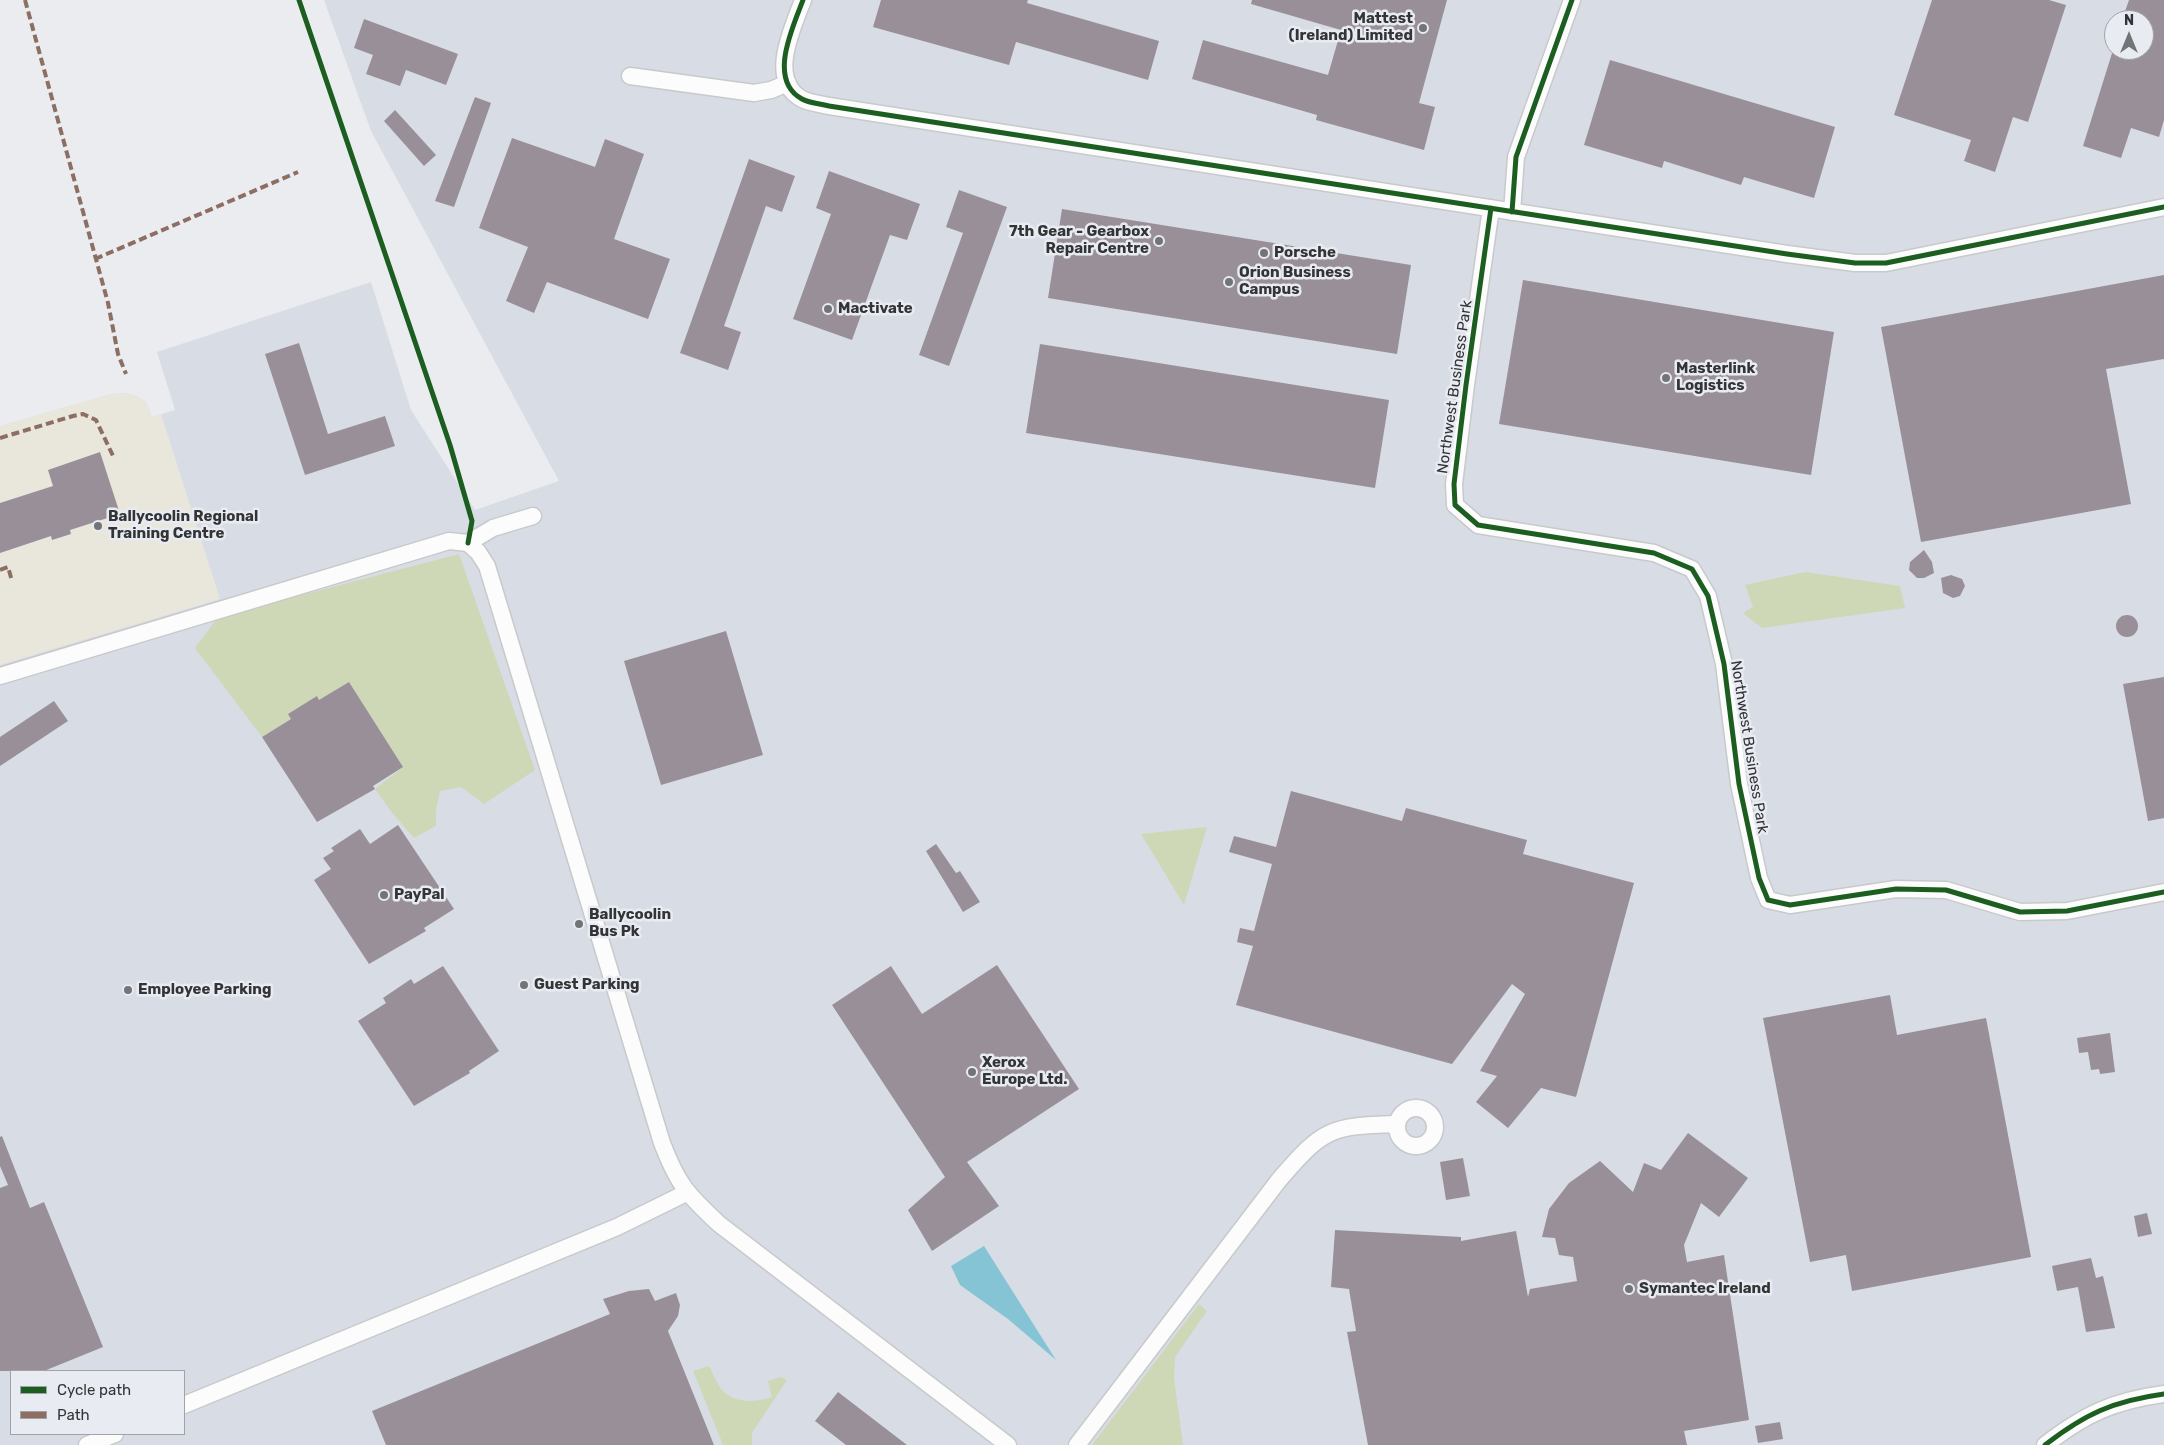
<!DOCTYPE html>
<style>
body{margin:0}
#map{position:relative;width:2164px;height:1445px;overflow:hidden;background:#eaecef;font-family:Rubik,sans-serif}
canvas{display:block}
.legend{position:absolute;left:10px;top:1370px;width:175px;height:65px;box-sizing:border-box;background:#e8ebf1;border:1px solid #a0a2a6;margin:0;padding:6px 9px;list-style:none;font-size:15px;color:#333436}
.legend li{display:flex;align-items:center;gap:10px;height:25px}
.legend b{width:25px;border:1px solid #a0a2a6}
.north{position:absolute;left:2104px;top:10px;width:50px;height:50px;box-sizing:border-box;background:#e8ebf1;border:1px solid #a0a2a6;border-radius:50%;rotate:0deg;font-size:14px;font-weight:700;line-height:20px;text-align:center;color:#333436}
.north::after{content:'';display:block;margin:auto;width:18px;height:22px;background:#737477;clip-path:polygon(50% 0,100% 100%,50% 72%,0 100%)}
</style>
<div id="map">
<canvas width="2164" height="1445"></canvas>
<ul class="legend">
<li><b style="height:6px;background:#1b5e20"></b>Cycle path</li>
<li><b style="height:6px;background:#8d6e63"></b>Path</li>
</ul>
<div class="north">N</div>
</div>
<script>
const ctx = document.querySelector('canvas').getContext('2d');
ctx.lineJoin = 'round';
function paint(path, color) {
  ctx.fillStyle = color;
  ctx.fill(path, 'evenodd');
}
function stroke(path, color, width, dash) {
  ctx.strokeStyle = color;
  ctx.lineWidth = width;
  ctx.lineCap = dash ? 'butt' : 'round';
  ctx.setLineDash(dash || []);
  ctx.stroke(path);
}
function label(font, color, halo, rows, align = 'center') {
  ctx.font = font + ' Rubik,sans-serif';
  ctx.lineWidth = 5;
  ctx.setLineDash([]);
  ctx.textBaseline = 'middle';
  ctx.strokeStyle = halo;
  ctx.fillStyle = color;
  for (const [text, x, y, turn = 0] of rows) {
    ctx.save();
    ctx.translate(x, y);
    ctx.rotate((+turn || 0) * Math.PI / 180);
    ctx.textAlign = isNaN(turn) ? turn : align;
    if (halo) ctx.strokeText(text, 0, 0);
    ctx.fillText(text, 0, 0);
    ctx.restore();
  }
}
const built = new Path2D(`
 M 324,0 L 2164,0 L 2164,1445 L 0,1445 L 0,426 L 111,394 L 125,393 L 137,396 L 146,402 L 152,417 L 175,410 L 157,352 L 371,282 L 411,410 L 475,510 L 559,481 L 371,131 ZM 2114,20 L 2144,20 L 2144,50 L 2114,50 ZM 11,1371 L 184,1371 L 184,1434 L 11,1434 Z`);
const education = new Path2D(`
 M 125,393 L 137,396 L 146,402 L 152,417 L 161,414 L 220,599 L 0,665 L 0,426 L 111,394 Z`);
const green = new Path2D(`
 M 459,554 L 535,770 L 484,804 L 461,787 L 440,791 L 436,811 L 436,826 L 414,838 L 393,814 L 375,789 L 403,767 L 349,682 L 262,737 L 195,648 L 218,617 Z
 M 1805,572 L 1900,586 L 1905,608 L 1762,628 L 1743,613 L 1753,607 L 1745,585 Z
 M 1207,827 L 1184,905 L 1141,834 Z
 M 1199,1304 L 1207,1311 L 1175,1357 L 1174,1378 L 1183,1445 L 1092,1445 Z
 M 709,1366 C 713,1373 717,1385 723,1391 C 736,1404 757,1402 772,1397 L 768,1381 L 780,1377 L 787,1380 L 752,1433 L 752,1445 L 723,1445 L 693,1371 Z`);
const water = new Path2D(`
 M 984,1246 L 1056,1360 L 1008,1319 L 960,1285 L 951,1266 Z`);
const building = new Path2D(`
 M 881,0 L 1028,0 L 1027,3 L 1159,41 L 1148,80 L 1016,42 L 1009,65 L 873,27 Z
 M 1252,0 L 1447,0 L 1419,103 L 1435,107 L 1424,150 L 1316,120 L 1317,115 L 1192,79 L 1203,40 L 1328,75 L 1341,30 L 1251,4 Z
 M 1932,0 L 2049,0 L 2066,5 L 2028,122 L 2013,117 L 1995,172 L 1964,161 L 1971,140 L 1894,115 Z
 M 2129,0 L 2164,0 L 2164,120 L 2159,137 L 2131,128 L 2121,158 L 2083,146 L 2113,50 L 2144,50 L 2144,20 L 2122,20 Z
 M 364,19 L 458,54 L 446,85 L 406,70 L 400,86 L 366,74 L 373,55 L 354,48 Z
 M 1610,60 L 1835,127 L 1814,198 L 1744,177 L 1741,185 L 1664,161 L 1662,168 L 1584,145 Z
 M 475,97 L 491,103 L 454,207 L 435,201 Z
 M 395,110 L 436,155 L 424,166 L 384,121 Z
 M 512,138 L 595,167 L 605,139 L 644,154 L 614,239 L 670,259 L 648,319 L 547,282 L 534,313 L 506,301 L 528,247 L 479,228 Z
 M 749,159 L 795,176 L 782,212 L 766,206 L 724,326 L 741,332 L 728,370 L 680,353 Z
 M 829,171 L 920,204 L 907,240 L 890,235 L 852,340 L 793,319 L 831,214 L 816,208 Z
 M 959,190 L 1007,207 L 949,366 L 919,355 L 963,233 L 946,227 Z
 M 1062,209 L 1411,265 L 1397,354 L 1048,298 Z
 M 2164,275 L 2164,359 L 2106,369 L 2131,504 L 1921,542 L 1881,327 Z
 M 1523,280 L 1834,332 L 1811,475 L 1499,424 Z
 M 299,343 L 328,434 L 385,416 L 395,446 L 305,475 L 265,354 Z
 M 1040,344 L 1389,400 L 1375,488 L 1026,433 Z
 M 100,452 L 120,514 L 70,530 L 71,534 L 52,540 L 51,536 L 0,553 L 0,503 L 53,486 L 48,470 Z
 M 1924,550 L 1932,562 L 1934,573 L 1924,578 L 1917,578 L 1909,570 L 1910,562 Z
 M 1951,575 L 1962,579 L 1965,586 L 1960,596 L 1953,598 L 1943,593 L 1941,578 Z
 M2116 626a11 11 0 1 1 22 0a11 11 0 1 1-22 0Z
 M 726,631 L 763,755 L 661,785 L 624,661 Z
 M 2164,677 L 2164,818 L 2148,821 L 2123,684 Z
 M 349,682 L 403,767 L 373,786 L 375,789 L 317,822 L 262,737 L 291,719 L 288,714 L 317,696 L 319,700 Z
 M 54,701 L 68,721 L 0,766 L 0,737 Z
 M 1291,791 L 1402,821 L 1406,808 L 1527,840 L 1523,854 L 1634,883 L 1576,1097 L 1541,1088 L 1508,1128 L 1476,1102 L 1497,1076 L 1480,1071 L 1525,994 L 1512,984 L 1452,1064 L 1236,1005 L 1253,946 L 1237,942 L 1240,928 L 1254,931 L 1272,864 L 1229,852 L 1234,836 L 1276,847 Z
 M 398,825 L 454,909 L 424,928 L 426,931 L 369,964 L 314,880 L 331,869 L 323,858 L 334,851 L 331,848 L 360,829 L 370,844 Z
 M 936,844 L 956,873 L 960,871 L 980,902 L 963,912 L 926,851 Z
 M 997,965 L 1079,1089 L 967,1162 L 999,1206 L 932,1251 L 908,1210 L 945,1177 L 832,1005 L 891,966 L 922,1014 Z
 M 443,966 L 499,1051 L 469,1071 L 470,1073 L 414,1106 L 358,1021 L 386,1003 L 383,998 L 411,979 L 414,984 Z
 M 1890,995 L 1897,1035 L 1986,1018 L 2031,1257 L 1852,1291 L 1846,1255 L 1810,1262 L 1763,1018 Z
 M 2110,1033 L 2115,1072 L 2100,1074 L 2099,1069 L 2091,1070 L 2088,1052 L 2079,1053 L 2077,1038 Z
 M 1688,1133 L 1748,1178 L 1719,1217 L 1701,1203 L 1684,1245 L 1687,1262 L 1724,1255 L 1749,1420 L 1684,1431 L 1687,1445 L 1368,1445 L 1347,1332 L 1356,1331 L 1349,1289 L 1331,1287 L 1335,1230 L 1461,1237 L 1461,1241 L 1516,1231 L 1528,1297 L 1530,1289 L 1577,1281 L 1573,1257 L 1559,1255 L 1555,1238 L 1542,1237 L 1549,1209 L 1569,1183 L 1600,1161 L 1633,1192 L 1644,1163 L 1661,1170 Z
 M 2,1136 L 30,1208 L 44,1202 L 103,1347 L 44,1371 L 0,1371 L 0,1188 L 8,1185 L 0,1166 L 0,1137 Z
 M 1463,1158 L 1470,1196 L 1446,1200 L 1440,1162 Z
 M 2147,1213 L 2152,1234 L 2138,1237 L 2134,1216 Z
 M 2091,1258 L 2096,1278 L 2103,1276 L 2115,1328 L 2086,1332 L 2078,1287 L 2057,1291 L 2052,1266 Z
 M 649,1289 L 655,1301 L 676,1293 L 680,1305 L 678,1316 L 668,1331 L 714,1445 L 386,1445 L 372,1411 L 610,1314 L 603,1299 L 629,1291 Z
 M 838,1392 L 907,1445 L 846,1445 L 815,1421 Z
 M 1780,1422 L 1783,1439 L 1758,1443 L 1755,1426 Z`);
const street = new Path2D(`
 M 803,0 C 793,27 767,80 802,99 C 809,103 821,104 829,106 L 1787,254 L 1855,263 L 1886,263 L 2164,207
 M 630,76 L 754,93 L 771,90 L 788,83
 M 1491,208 L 1466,385 L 1454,484 L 1455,505 L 1478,525 L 1654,553 L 1692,569 L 1708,596 L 1724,664 L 1739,784 L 1759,878 L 1768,900 L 1790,905 L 1896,889 L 1946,890 L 2020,912 L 2067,911 L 2164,892
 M 1512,212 L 1516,157 L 1572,0
 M 468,543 L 478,552 L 487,566 L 662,1143 C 678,1185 687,1194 719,1224 L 1008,1445
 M 0,676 L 449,541 L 468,543 L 493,528 L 533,516
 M1397 1127a19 19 0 1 1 38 0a19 19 0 1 1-38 0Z
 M 184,1405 L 617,1227 L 686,1193
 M 87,1445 L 115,1434
 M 1077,1445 L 1279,1180 C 1323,1129 1329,1126 1397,1124
 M 2045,1445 C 2085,1414 2113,1401 2164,1394`);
const quiet = new Path2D(`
 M 25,0 L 108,303 L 118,354 L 126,374
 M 95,259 L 298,172
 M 0,438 L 73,416 L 83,414 L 96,420 L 114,458
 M 0,570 L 8,567 L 12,581`);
const cycleway = new Path2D(`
 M 299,0 L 450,445 L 472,521 L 468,543
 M 803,0 C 793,27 767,80 802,99 C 809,103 821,104 829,106 L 1787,254 L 1855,263 L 1886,263 L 2164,207
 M 1491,208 L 1466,385 L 1454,484 L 1455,505 L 1478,525 L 1654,553 L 1692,569 L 1708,596 L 1724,664 L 1739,784 L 1759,878 L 1768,900 L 1790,905 L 1896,889 L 1946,890 L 2020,912 L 2067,911 L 2164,892
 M 1512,212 L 1516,157 L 1572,0
 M 2045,1445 C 2085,1414 2113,1401 2164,1394`);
const markers = [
 [1423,28,5,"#737477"],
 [1159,241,5,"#737477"],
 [1264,253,5,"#737477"],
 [1229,282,5,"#737477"],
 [828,309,5,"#737477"],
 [1666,378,5,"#737477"],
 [98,526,5,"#737477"],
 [384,895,5,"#737477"],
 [579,924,5,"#737477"],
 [524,985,5,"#737477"],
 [128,990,5,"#737477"],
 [972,1072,5,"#737477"],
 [1629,1289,5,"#737477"]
];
const poiNames = [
 ["Mattest",1413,19,"right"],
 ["(Ireland) Limited",1413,36,"right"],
 ["7th Gear - Gearbox",1149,232,"right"],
 ["Repair Centre",1149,249,"right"],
 ["Porsche",1274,253],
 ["Orion Business",1239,273],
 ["Campus",1239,290],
 ["Mactivate",838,309],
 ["Masterlink",1676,369],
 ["Logistics",1676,386],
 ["Ballycoolin Regional",108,517],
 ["Training Centre",108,534],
 ["PayPal",394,895],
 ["Ballycoolin",589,915],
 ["Bus Pk",589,932],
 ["Guest Parking",534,985],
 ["Employee Parking",138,990],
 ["Xerox",982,1063],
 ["Europe Ltd.",982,1080],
 ["Symantec Ireland",1639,1289]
];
const streetNames = [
 ["Northwest Business Park",1455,387,-82],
 ["Northwest Business Park",1749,747,81]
];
paint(built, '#d8dde5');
paint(education, '#e9e6db');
paint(green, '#ced8b7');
paint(water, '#84c4d5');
paint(building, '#998f98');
stroke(street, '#c8c9cb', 19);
stroke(street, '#fcfcfd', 16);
stroke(quiet, '#8d6e63', 4, [8, 4]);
stroke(cycleway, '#1b5e20', 5);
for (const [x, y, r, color] of markers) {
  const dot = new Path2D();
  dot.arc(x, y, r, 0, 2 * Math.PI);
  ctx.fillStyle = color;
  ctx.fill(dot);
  stroke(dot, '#e8ebf1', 2);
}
label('bold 15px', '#333436', '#e8ebf1', poiNames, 'left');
label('15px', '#333436', '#e8ebf1', streetNames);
</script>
